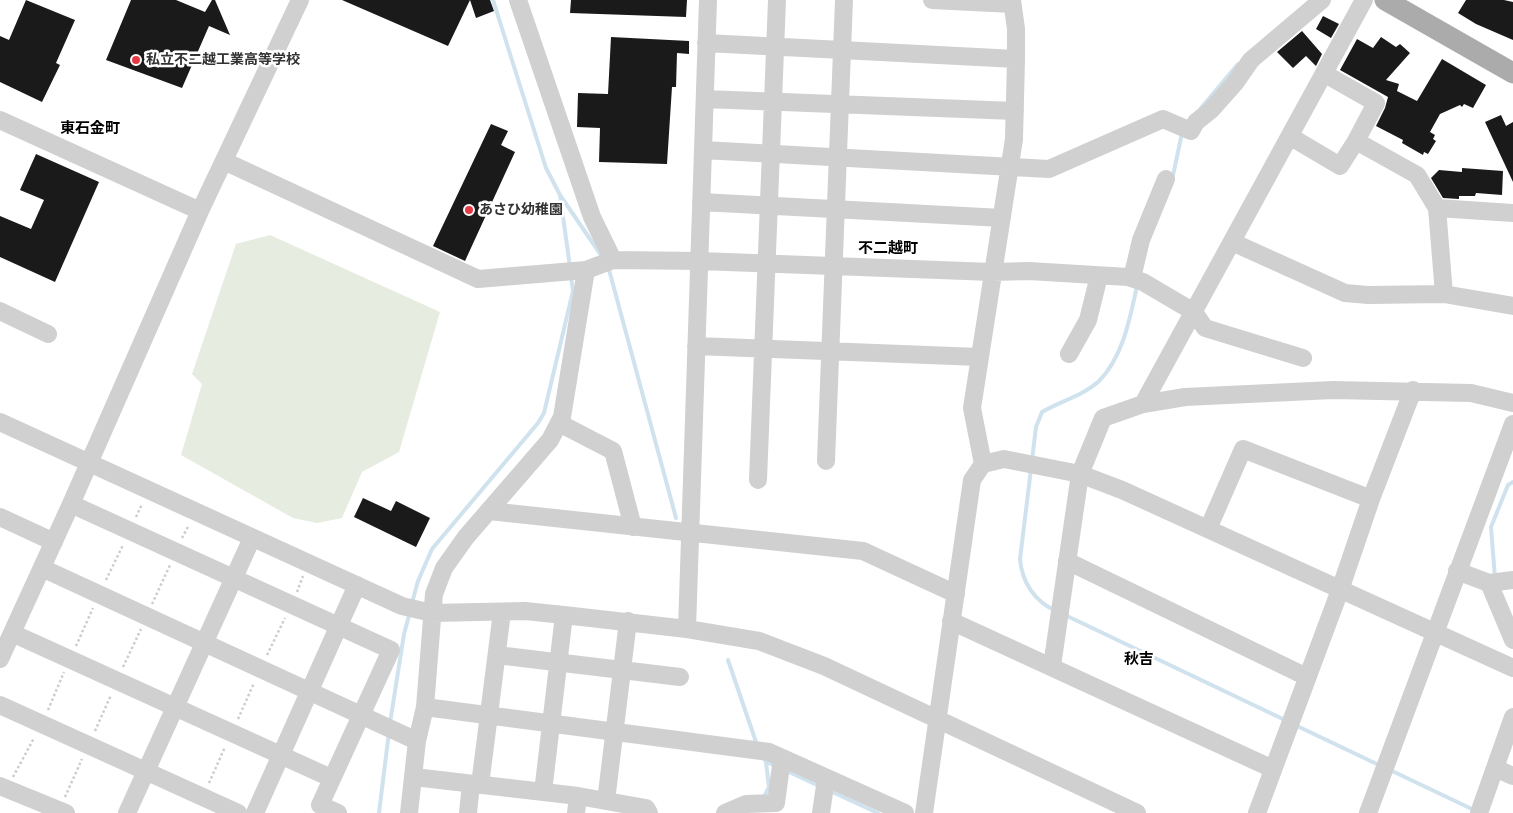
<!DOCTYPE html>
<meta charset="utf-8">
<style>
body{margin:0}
canvas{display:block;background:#fff}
</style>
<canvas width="1513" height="813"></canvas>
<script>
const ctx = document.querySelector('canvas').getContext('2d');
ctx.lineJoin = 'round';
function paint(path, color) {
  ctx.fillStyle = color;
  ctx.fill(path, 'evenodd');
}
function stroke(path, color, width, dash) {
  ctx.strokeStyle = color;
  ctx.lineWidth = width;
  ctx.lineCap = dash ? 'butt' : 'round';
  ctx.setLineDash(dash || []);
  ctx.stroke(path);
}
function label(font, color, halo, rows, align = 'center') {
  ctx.font = font + ' Helvetica,"Noto Sans JP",sans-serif';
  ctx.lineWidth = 5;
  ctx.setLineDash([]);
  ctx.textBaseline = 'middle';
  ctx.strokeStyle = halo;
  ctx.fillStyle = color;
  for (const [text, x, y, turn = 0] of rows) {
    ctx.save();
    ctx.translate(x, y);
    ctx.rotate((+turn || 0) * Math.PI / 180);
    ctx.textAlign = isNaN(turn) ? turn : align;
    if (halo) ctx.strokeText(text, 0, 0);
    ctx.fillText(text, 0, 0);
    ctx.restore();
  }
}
const green = new Path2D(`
 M 270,235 L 440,312 L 399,452 L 362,472 L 342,518 L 317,523 L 293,518 L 181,455 L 202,384 L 192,374 L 236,244 Z`);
const stream = new Path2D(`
 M 493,0 L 546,168 L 560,195 L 603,258
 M 1201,108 L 1238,64
 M 1172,180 L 1182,133
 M 560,195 L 570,267
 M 608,266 L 676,518
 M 1032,460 L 1036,427 L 1042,412 C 1060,401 1083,396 1099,381 C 1123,357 1130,318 1137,286
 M 1031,469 L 1020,559 C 1022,582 1034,601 1056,611
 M 1495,578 L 1491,527 L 1508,485 L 1513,482
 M 412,603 L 418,581 L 432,549 L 538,423 L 544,413 L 573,291 L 571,277
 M 1065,615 L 1287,721
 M 728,660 L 757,745
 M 390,723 L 404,634 L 410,612
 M 1295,725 L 1381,766
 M 764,758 L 766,762 L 776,766
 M 785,770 L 819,786
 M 1390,770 L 1474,810
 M 828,790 L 878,813
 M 764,797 L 769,787 L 766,762
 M 379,813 L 389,732`);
const building = new Path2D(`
 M 26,0 L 75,20 L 56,63 L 60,65 L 42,102 L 0,82 L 0,36 L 9,40 Z
 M 131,0 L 176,0 L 205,12 L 212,0 L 215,0 L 230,35 L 209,26 L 182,88 L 106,60 Z
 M 342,0 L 490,0 L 494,11 L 476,18 L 470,0 L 448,46 Z
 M 571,0 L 687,0 L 686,17 L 570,13 Z
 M 1466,0 L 1504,0 L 1513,2 L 1513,40 L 1476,24 L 1458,13 Z
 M 1323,16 L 1339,24 L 1331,38 L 1316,29 Z
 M 1302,31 L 1322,54 L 1316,66 L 1306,56 L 1293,68 L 1277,52 Z
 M 611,37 L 689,41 L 689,54 L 677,53 L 676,87 L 672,87 L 667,164 L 599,162 L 600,128 L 577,127 L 578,93 L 608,94 Z
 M 1381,37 L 1396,47 L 1400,44 L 1410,53 L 1386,80 L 1399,84 L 1397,91 L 1417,101 L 1442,59 L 1486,85 L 1473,108 L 1464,104 L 1462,107 L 1460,105 L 1440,114 L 1430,132 L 1435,135 L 1433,139 L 1436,141 L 1428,154 L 1424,152 L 1423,155 L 1402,143 L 1403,140 L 1376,126 L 1385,108 L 1388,97 L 1340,70 L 1357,39 L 1373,48 Z
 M 1501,115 L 1506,126 L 1513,122 L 1513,182 L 1485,122 Z
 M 491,124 L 508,131 L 501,145 L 515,152 L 465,261 L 433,246 Z
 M 36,154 L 99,182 L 55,282 L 0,257 L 0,216 L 31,229 L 44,200 L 20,190 Z
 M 1462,168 L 1503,171 L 1502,195 L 1476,193 L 1475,196 L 1459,196 L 1459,199 L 1443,198 L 1431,178 L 1439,170 L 1462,172 Z
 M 363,498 L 391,511 L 396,501 L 430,518 L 416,547 L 354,517 Z`);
const path = new Path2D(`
 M 136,517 L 142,504
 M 182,538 L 189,525
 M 106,580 L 123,545
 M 297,592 L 303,576
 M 152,604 L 170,565
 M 76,646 L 93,608
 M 267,655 L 285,618
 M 123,667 L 141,629
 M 48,710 L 64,672
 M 238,719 L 254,683
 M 95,731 L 111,695
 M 13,777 L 34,738
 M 209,783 L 225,747
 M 65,797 L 82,759`);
const minor = new Path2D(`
 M 518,0 L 592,217 L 613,260
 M 932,0 L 1012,4
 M 706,43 L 1016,59
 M 1325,74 L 1376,103 L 1356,141 L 1417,175 L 1437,208 L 1444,294
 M 705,99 L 1015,111
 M 0,120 L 200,211
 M 1291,137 L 1340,166 L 1356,141
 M 703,150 L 1049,169 L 1163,119 L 1191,131 L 1196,122 L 1211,110 L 1235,83 L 1251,60 L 1322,0
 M 224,161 L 478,279 L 586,270 L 613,260 L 700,261 L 992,272 L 1029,271 L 1128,277 L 1143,282 L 1194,312 L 1205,328 L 1303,358
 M 701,202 L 1002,218
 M 1437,208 L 1513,213
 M 1232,242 L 1345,293 L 1368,295 L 1444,294 L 1513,306
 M 1132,278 L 1141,240 L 1166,179
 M 0,311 L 48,334
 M 696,346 L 979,357
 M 1069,354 L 1088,320 L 1099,276
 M 1143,404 L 1364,0
 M 0,422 L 402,606 L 432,613 L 525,611 L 564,615 L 687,629 L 759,641 L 824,666 L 1137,813
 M 559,423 L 613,451 L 633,527
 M 826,461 L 844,0
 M 983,464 L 972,408 L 1014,139 L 1016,59 L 1016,29 L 1012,0
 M 758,480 L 777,0
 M 71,504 L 391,650 L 320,805 L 338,813
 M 489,511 L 863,551 L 956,594
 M 0,517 L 54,542
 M 1208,529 L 1243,449 L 1371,499
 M 1067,561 L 1307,677
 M 42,568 L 417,741
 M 1457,571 L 1489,583 L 1513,580
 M 1489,583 L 1513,640
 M 951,621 L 1273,769
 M 687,629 L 708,0
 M 12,633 L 331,778
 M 497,655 L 680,677
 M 0,659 L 71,504 L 200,211 L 300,0
 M 1052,666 L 1080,474 L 1103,418 L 1143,404 L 1185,397 L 1333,390 L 1471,393 L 1513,403
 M 0,705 L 238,813
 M 425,707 L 769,752 L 905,813
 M 1495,768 L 1513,776
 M 414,777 L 578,796 L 646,808 L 649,813
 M 480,785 L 502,612
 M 0,786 L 66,813
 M 543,792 L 564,615
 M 606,801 L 628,621
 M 127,813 L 252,538
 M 255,813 L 357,585
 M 409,813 L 417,741 L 425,707 L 434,594 L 444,568 L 466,537 L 550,440 L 562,417 L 586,270
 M 468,813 L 471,784
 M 576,813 L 578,796
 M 725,813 L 746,804 L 776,803 L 782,758
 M 821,813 L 826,779
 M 924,813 L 972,480 L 983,464 L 1004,459 L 1080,474 L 1122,490 L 1513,668
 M 1257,813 L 1340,590 L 1371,499 L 1413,390
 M 1368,813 L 1513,424
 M 1479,813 L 1513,717`);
const major = new Path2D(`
 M 1385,0 L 1513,73`);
const markers = [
 [136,60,5,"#e63946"],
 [469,210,5,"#e63946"]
];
const poiNames = [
 ["私立不二越工業高等学校",146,60],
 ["あさひ幼稚園",479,210]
];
const neighbourhoodNames = [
 ["東石金町",90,129],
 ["不二越町",888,249],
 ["秋吉",1139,660]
];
paint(green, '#e6ecdf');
stroke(stream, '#cfe2ee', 4);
paint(building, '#1a1a1a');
stroke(path, '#cdcdcd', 2.5, [2.5, 2.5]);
stroke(minor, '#d0d0d0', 18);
stroke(major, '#ababab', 21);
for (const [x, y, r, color] of markers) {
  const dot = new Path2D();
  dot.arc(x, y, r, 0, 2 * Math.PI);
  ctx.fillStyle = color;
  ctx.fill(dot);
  stroke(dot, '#fff', 2);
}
label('bold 14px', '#333', '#fff', poiNames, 'left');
label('bold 15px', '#000', '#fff', neighbourhoodNames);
</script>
